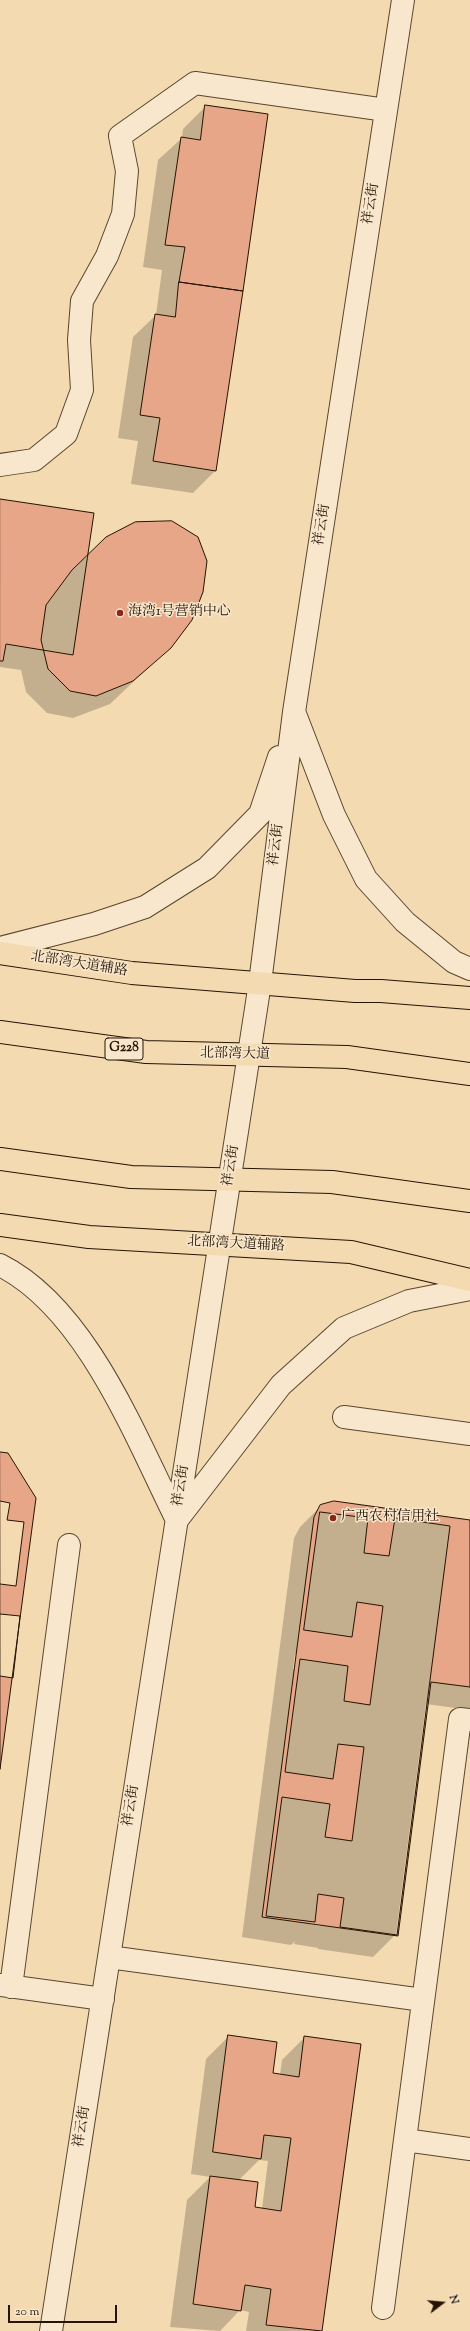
<!DOCTYPE html>
<meta charset="utf-8">
<style>
body{margin:0}
#map{position:relative;width:470px;height:2331px;overflow:hidden;background:#f4dab1;font-family:"Sorts Mill Goudy",serif}
canvas{display:block}
.north{position:absolute;left:422px;top:2283px;width:40px;height:40px;-webkit-text-stroke:3px #f8e7cc;paint-order:stroke;rotate:74deg;font-size:11px;font-weight:700;line-height:16px;text-align:center;color:#241403}
.north::after{content:'';display:block;margin:auto;width:14px;height:18px;background:#241403;clip-path:polygon(50% 0,100% 100%,50% 72%,0 100%)}
.scale{position:absolute;left:8px;top:2305px;width:109px;height:18px;box-sizing:border-box;border:2px solid #241403;border-top:0;padding-left:5px;font-size:12px;line-height:14px;white-space:nowrap;color:#241403;-webkit-text-stroke:3px #f8e7cc;paint-order:stroke}
</style>
<div id="map">
<canvas width="470" height="2331"></canvas>
<div class="north">N</div>
<div class="scale">20 m</div>
</div>
<script>
const ctx = document.querySelector('canvas').getContext('2d');
ctx.lineJoin = 'round';
function paint(path, color) {
  ctx.fillStyle = color;
  ctx.fill(path, 'evenodd');
}
function stroke(path, color, width, dash) {
  ctx.strokeStyle = color;
  ctx.lineWidth = width;
  ctx.lineCap = dash ? 'butt' : 'round';
  ctx.setLineDash(dash || []);
  ctx.stroke(path);
}
function label(font, color, halo, rows, align = 'center') {
  ctx.font = font + ' "Sorts Mill Goudy","Noto Serif SC",serif';
  ctx.lineWidth = 3;
  ctx.setLineDash([]);
  ctx.textBaseline = 'middle';
  ctx.strokeStyle = halo;
  ctx.fillStyle = color;
  for (const [text, x, y, turn = 0] of rows) {
    ctx.save();
    ctx.translate(x, y);
    ctx.rotate((+turn || 0) * Math.PI / 180);
    ctx.textAlign = isNaN(turn) ? turn : align;
    if (halo) ctx.strokeText(text, 0, 0);
    ctx.fillText(text, 0, 0);
    ctx.restore();
  }
}
const shadow = new Path2D(`
 M 206,106 L 216,470 L 193,493 L 131,484 L 138,441 L 118,438 L 133,337 L 156,315 L 162,270 L 143,267 L 158,160 L 182,138 L 183,129 Z
 M 0,500 L 86,557 L 170,647 L 110,704 L 73,718 L 47,713 L 26,692 L 21,670 L 0,667 Z
 M 321,1506 L 470,1521 L 470,1710 L 426,1704 L 396,1934 L 373,1957 L 318,1949 L 318,1948 L 294,1944 L 295,1941 L 291,1945 L 242,1937 L 294,1538 L 300,1527 ZM 295,1654 L 297,1654 L 295,1669 L 293,1669 ZM 309,1922 L 321,1924 L 321,1926 L 309,1924 Z
 M 229,2036 L 272,2074 L 280,2075 L 282,2060 L 305,2037 L 359,2044 L 321,2331 L 246,2331 L 249,2312 L 240,2310 L 220,2331 L 170,2327 L 187,2200 L 210,2177 L 191,2174 L 206,2059 ZM 259,2160 L 268,2161 L 262,2209 L 254,2208 L 238,2181 Z`);
const building = new Path2D(`
 M 205,105 L 268,114 L 243,291 L 179,282 L 185,247 L 165,245 L 181,137 L 200,140 Z
 M 179,282 L 243,291 L 216,471 L 153,461 L 160,418 L 140,415 L 155,314 L 175,317 Z
 M 0,499 L 94,513 L 73,655 L 6,644 L 3,661 L 0,661 Z
 M 172,521 L 198,537 L 207,561 L 203,592 L 192,620 L 171,648 L 133,681 L 96,696 L 70,691 L 48,669 L 41,640 L 46,605 L 72,570 L 106,537 L 135,522 Z
 M 0,1452 L 8,1453 L 36,1498 L 0,1769 Z
 M 0,1501 L 10,1503 L 7,1520 L 24,1522 L 16,1586 L 0,1584 Z
 M 334,1501 L 470,1520 L 470,1687 L 431,1682 L 398,1936 L 262,1917 L 314,1517 L 320,1505 Z
 M 320,1512 L 368,1518 L 364,1553 L 389,1556 L 395,1518 L 450,1526 L 397,1935 L 340,1927 L 344,1898 L 318,1894 L 315,1922 L 266,1916 L 282,1797 L 330,1804 L 325,1837 L 352,1841 L 364,1747 L 338,1744 L 333,1779 L 285,1772 L 300,1659 L 348,1666 L 344,1701 L 370,1705 L 383,1606 L 357,1602 L 352,1637 L 304,1630 Z
 M 0,1614 L 20,1616 L 13,1678 L 0,1676 Z
 M 228,2035 L 277,2042 L 273,2073 L 299,2077 L 304,2036 L 361,2044 L 322,2331 L 266,2325 L 271,2289 L 245,2285 L 241,2311 L 193,2304 L 210,2176 L 258,2182 L 255,2207 L 281,2211 L 291,2138 L 264,2135 L 261,2159 L 213,2152 Z`);
const minor = new Path2D(`
 M 0,465 L 34,460 L 66,434 L 82,390 L 79,340 L 82,301 L 107,256 L 123,214 L 127,171 L 120,136 L 195,83 L 386,110
 M 295,714 L 334,815 L 366,879 L 405,922 L 454,962 L 470,969
 M 0,948 L 94,924 L 145,907 L 207,868 L 260,814 L 279,757
 M 0,1265 C 86,1308 135,1436 177,1520 L 281,1385 L 344,1328 L 409,1301 L 470,1289
 M 344,1417 L 470,1434
 M 109,1957 L 423,2000
 M 0,1985 L 103,1999
 M 11,1987 L 69,1545
 M 405,2140 L 470,2149
 M 383,2308 L 460,1719 L 470,1720
 M 51,2331 L 260,983 L 294,712 L 403,0`);
const major = new Path2D(`
 M 0,953 L 132,973 L 355,991 L 381,991 L 470,998
 M 0,1225 L 89,1237 L 351,1252 L 470,1280`);
const highway = new Path2D(`
 M 0,1032 L 146,1052 L 347,1057 L 470,1074
 M 0,1159 L 131,1177 L 332,1182 L 470,1201`);
const markers = [
 [120,613,4,"#8f2418"],
 [333,1518,4,"#8f2418"]
];
const shields = [
 [124,1049,38]
];
const shieldNames = [
 ["G228",124,1049]
];
const streetNames = [
 ["祥云街",372,204,-81],
 ["祥云街",323,525,-81],
 ["祥云街",277,845,-83],
 ["北部湾大道辅路",79,965,9],
 ["北部湾大道",235,1055,1],
 ["祥云街",232,1166,-81],
 ["北部湾大道辅路",236,1245,3],
 ["祥云街",182,1486,-81],
 ["祥云街",132,1806,-81],
 ["祥云街",83,2127,-81]
];
const poiNames = [
 ["海湾1号营销中心",128,613],
 ["广西农村信用社",341,1518]
];
paint(shadow, '#0003');
paint(building, '#e7a687');
stroke(building, '#241403', 1);
stroke(minor, '#58462e', 24);
stroke(major, '#241403', 24);
stroke(highway, '#241403', 24);
stroke(minor, '#f8e7cc', 22);
stroke(major, '#f4dab1', 22);
stroke(highway, '#f4dab1', 22);
for (const [x, y, r, color] of markers) {
  const dot = new Path2D();
  dot.arc(x, y, r, 0, 2 * Math.PI);
  ctx.fillStyle = color;
  ctx.fill(dot);
  stroke(dot, '#f8e7cc', 1.5);
}
for (const [x, y, w] of shields) {
  const box = new Path2D();
  box.roundRect(x - w / 2, y - 11, w, 22, 3);
  ctx.fillStyle = '#f8e7cc';
  ctx.fill(box);
  stroke(box, '#241403', 1);
}
label('bold 13px', '#241403', null, shieldNames);
label('14px', '#241403', '#f8e7cc', streetNames);
label('14px', '#241403', '#f8e7cc', poiNames, 'left');
</script>
